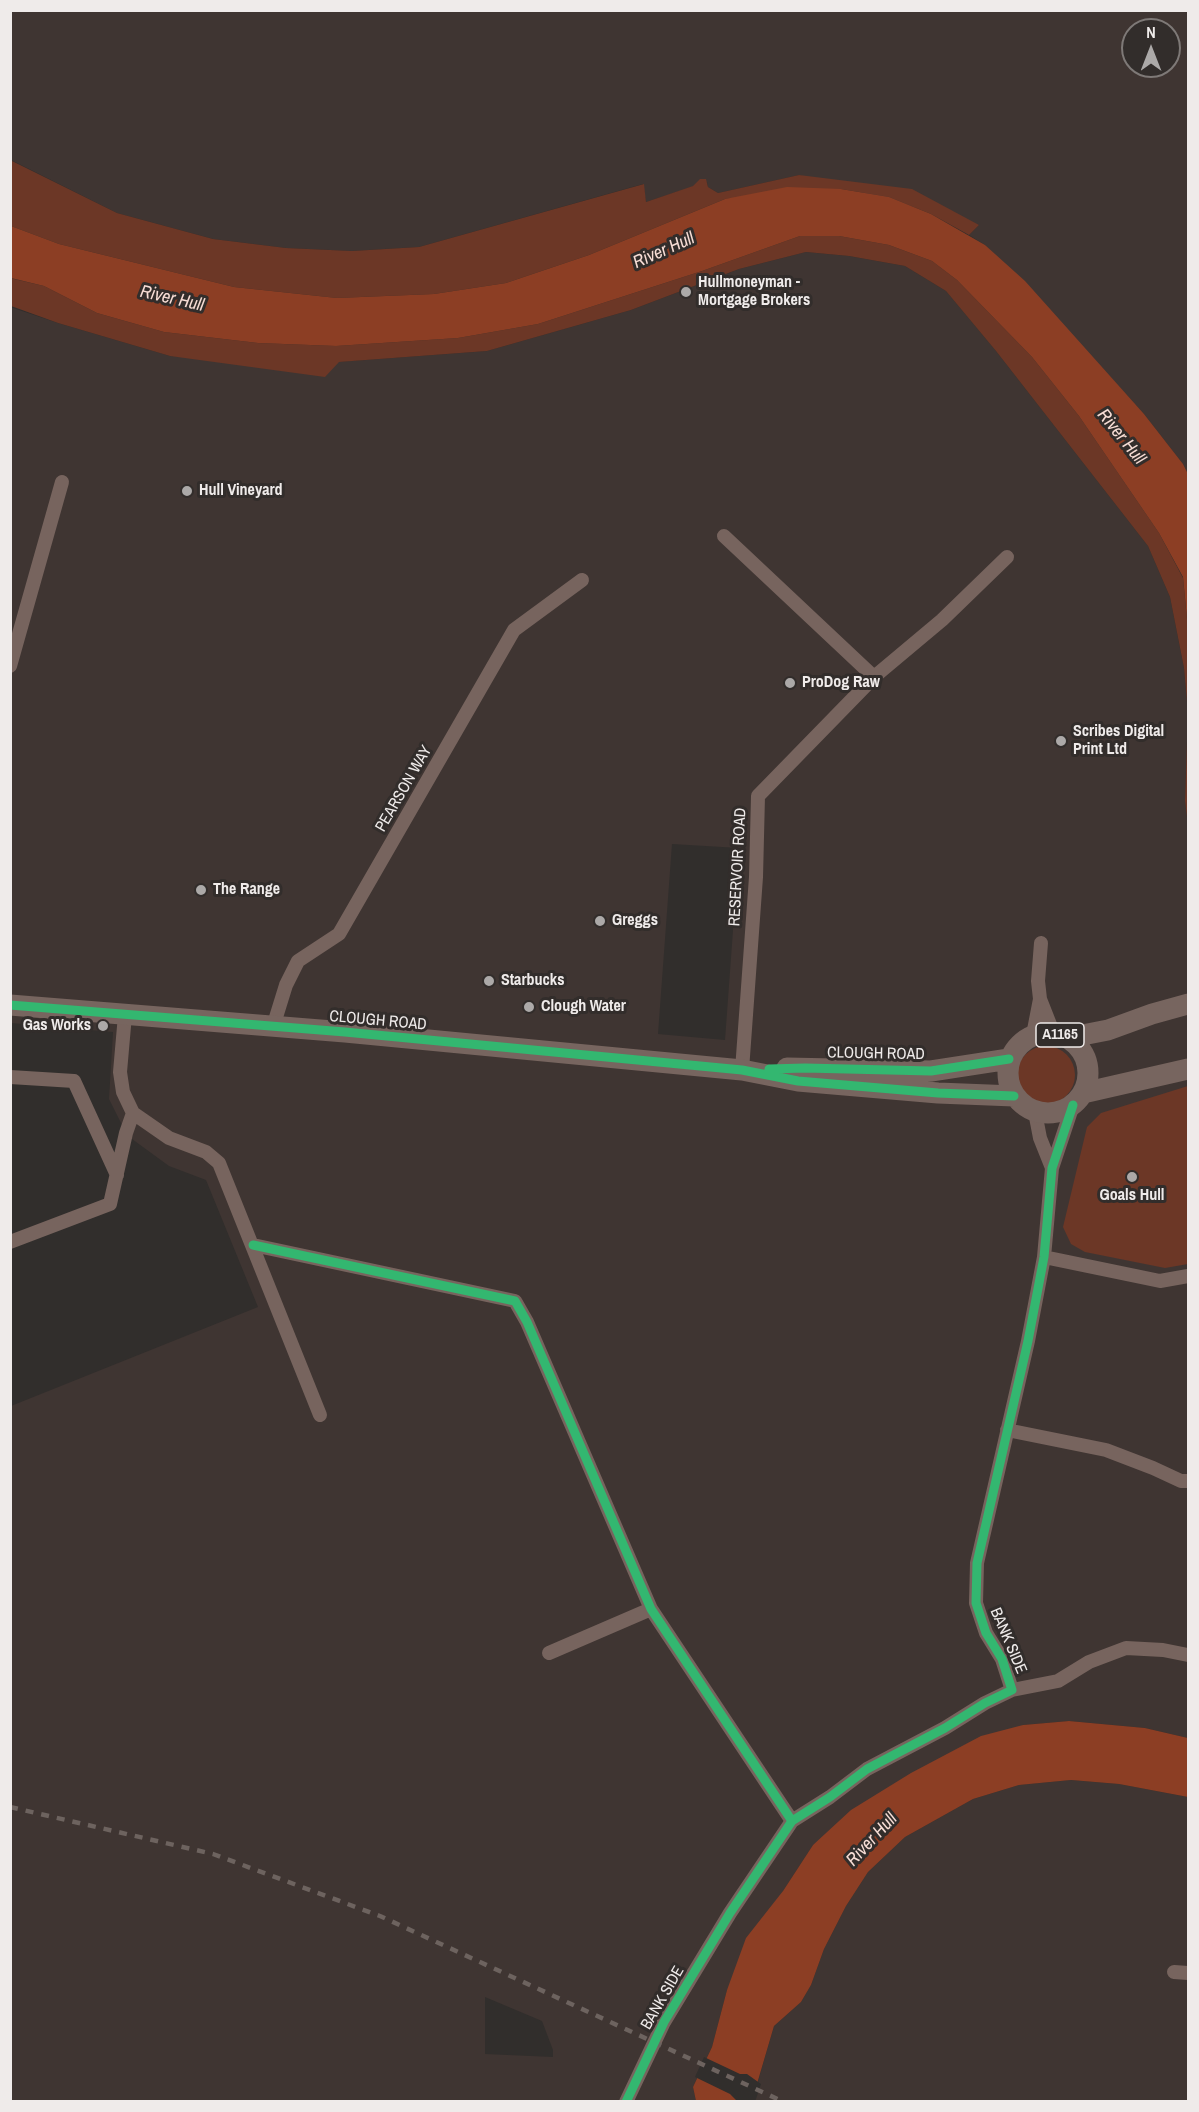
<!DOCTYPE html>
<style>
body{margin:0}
#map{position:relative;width:1199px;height:2112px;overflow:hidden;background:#312e2c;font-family:"Archivo Narrow",sans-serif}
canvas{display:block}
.frame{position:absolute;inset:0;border:12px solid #efebea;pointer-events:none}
.north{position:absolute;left:1121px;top:18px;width:60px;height:60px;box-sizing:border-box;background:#322d2b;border:2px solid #7e7977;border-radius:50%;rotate:0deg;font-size:16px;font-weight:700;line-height:24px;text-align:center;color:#efebea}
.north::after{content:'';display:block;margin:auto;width:21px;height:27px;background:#aca9a8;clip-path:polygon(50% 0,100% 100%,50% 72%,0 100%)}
</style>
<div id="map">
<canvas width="1199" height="2112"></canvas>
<div class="frame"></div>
<div class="north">N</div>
</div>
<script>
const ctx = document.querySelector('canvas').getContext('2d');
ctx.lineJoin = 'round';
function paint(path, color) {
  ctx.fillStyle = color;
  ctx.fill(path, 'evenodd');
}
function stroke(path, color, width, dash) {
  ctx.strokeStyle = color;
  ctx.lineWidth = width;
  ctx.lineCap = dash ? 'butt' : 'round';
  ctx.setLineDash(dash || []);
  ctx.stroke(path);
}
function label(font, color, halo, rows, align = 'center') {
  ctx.font = font + ' "Archivo Narrow",sans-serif';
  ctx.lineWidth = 6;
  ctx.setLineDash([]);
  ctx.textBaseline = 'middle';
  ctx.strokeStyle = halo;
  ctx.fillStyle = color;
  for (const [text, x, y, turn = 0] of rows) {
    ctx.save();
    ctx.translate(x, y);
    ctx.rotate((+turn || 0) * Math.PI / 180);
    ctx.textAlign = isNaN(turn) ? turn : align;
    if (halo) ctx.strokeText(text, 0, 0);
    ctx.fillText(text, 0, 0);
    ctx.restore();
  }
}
const built = new Path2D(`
 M 10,11 L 1188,11 L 1188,474 L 1183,464 L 1144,414 L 1102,368 L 985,245 L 969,235 L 979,225 L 799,175 L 718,193 L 708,187 L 707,182 L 646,202 L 643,184 L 419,247 L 352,251 L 286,248 L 213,239 L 117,213 L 11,160 ZM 1133,30 L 1169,30 L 1169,66 L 1133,66 Z
 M 806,252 L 849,256 L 905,266 L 946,291 L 996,351 L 1148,546 L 1170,597 L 1184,668 L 1188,713 L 1185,800 L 1188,825 L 1188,1738 L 1145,1728 L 1069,1721 L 1023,1725 L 813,1845 L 783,1891 L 727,1990 L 712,2047 L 693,2087 L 696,2101 L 11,2101 L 11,1406 L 258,1307 L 206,1180 L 169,1166 L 132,1139 L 126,1133 L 109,1099 L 113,1032 L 11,1023 L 10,307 L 58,323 L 170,356 L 338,362 L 487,351 L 631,310 L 739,269 ZM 672,844 L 739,848 L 725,1040 L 658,1034 ZM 485,1997 L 542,2021 L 553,2050 L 553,2057 L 485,2054 Z
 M 1071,1780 L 1119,1784 L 1188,1797 L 1188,2101 L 752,2102 L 774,2026 L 801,2002 L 811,1985 L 824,1949 L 846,1906 L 868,1872 L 905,1837 L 973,1799 L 1019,1785 Z`);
const green = new Path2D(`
 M 10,160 L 117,213 L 213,239 L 286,248 L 352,251 L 419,247 L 644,184 L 646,202 L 693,186 L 700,179 L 706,179 L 708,187 L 718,193 L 799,175 L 912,189 L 979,225 L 969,235 L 931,214 L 889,197 L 841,189 L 725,199 L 589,255 L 506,283 L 434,294 L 337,298 L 234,287 L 59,244 L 11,226 Z
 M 800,236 L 839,236 L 889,245 L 932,261 L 957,280 L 1032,357 L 1079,416 L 1159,533 L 1183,578 L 1188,629 L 1188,825 L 1185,801 L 1188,713 L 1184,668 L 1170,597 L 1148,546 L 996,351 L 946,291 L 905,266 L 849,256 L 806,252 L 739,269 L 631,310 L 487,351 L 339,362 L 325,377 L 170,356 L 58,323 L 11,306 L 10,278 L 44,286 L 97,313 L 164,332 L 258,343 L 336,346 L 458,338 L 538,324 L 702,271 Z
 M1017 1075a29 29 0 1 1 58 0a29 29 0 1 1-58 0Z
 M 1188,1086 L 1188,1264 L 1165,1268 L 1085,1252 L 1071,1244 L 1063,1227 L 1087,1127 L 1101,1113 Z`);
const water = new Path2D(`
 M 787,187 L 841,189 L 889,197 L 931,214 L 985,245 L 1025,281 L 1144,414 L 1183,464 L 1188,474 L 1188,629 L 1183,577 L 1159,533 L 1079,416 L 1032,357 L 957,280 L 932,261 L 889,245 L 839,236 L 800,236 L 702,271 L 538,324 L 458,338 L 336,346 L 258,343 L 164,332 L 97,313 L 44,286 L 11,278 L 11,226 L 59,244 L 234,287 L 337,298 L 434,294 L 506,283 L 589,255 L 725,199 Z
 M 1069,1721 L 1145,1728 L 1188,1738 L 1188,1797 L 1119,1784 L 1071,1780 L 1019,1785 L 973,1799 L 905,1837 L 868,1872 L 846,1906 L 824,1949 L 811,1985 L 801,2002 L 774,2026 L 752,2101 L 696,2101 L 693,2087 L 712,2047 L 727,1990 L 746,1938 L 783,1891 L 813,1845 L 851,1810 L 911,1773 L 981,1736 L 1023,1725 Z`);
const pier = new Path2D(`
 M 704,2057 L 740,2074 L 747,2074 L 761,2084 L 755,2102 L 736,2100 L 730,2094 L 695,2077 Z`);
const minor = new Path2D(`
 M 724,536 L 874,677
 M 10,666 L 62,482
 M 1040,999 L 1053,1032
 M 273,1027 L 286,985 L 298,961 L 339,934 L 514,630 L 582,580
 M 1033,1035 L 1040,999 L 1038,981 L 1041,943
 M 742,1070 L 756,877 L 758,796 L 874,677 L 942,620 L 1007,557
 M 10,1077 L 74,1081 L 117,1175
 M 1035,1112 L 1040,1138 L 1052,1168
 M 133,1113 L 169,1138 L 206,1152 L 219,1163 L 320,1415
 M 10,1242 L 110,1204 L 126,1133 L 133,1113 L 123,1092 L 120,1072 L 125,1015
 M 253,1245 L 515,1301 L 527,1322 L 651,1609 L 792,1821
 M 1044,1257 L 1160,1281 L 1188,1276
 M 1007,1430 L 1106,1450 L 1153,1468 L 1181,1481 L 1188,1481
 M 549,1653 L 651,1609
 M 1012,1690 L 1058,1681 L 1089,1662 L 1126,1648 L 1163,1650 L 1188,1655
 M 1174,1972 L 1188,1973
 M 626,2102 L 664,2022 L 730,1913 L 792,1821 L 830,1797 L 867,1769 L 945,1728 L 985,1703 L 1012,1690 L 1002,1659 L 986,1633 L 976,1603 L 977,1563 L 1028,1341 L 1044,1257 L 1052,1168 L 1073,1105`);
const primary = new Path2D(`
 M 10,1005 L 345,1032 L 742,1070 L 798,1081 L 938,1093 L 1014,1096
 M1008 1073a40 40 0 1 1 80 0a40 40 0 1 1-80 0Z
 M 1067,1038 L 1108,1030 L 1152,1014 L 1188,1004
 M 787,1068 L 931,1071 L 1009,1059
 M 1083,1093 L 1188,1069`);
const rail = new Path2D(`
 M 10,1807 L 213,1854 L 380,1916 L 784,2102`);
const cycleway = new Path2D(`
 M 10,1005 L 345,1032 L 742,1070 L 798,1081 L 938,1093 L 1014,1096
 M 769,1069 L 805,1068 L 931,1071 L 1009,1059
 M 253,1245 L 515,1301 L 527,1322 L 651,1609 L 792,1821
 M 626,2102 L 664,2022 L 730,1913 L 792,1821 L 830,1797 L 867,1769 L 945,1728 L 985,1703 L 1012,1690 L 1002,1659 L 986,1633 L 976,1603 L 977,1563 L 1028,1341 L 1044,1257 L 1052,1168 L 1073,1105`);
const markers = [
 [686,292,6,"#aca9a8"],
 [187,491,6,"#aca9a8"],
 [790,683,6,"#aca9a8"],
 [1061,741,6,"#aca9a8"],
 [201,890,6,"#aca9a8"],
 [600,921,6,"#aca9a8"],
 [489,981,6,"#aca9a8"],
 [529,1007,6,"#aca9a8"],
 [103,1026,6,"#aca9a8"],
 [1132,1177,6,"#aca9a8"]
];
const shields = [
 [1060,1035,48]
];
const shieldNames = [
 ["A1165",1060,1035]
];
const poiNames = [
 ["Hullmoneyman -",698,283],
 ["Mortgage Brokers",698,301],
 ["Hull Vineyard",199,491],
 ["ProDog Raw",802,683],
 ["Scribes Digital",1073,732],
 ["Print Ltd",1073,750],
 ["The Range",213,890],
 ["Greggs",612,921],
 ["Starbucks",501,981],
 ["Clough Water",541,1007],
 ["Gas Works",91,1026,"right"],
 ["Goals Hull",1132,1196,"center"]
];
const streetNames = [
 ["PEARSON WAY",404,789,-60],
 ["RESERVOIR ROAD",738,867,-87],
 ["CLOUGH ROAD",378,1021,5],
 ["CLOUGH ROAD",876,1054,1],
 ["BANK SIDE",1008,1641,67],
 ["BANK SIDE",663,1998,-60]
];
const waterNames = [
 ["River Hull",664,251,-24],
 ["River Hull",172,299,13],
 ["River Hull",1121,437,51],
 ["River Hull",872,1840,-47]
];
paint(built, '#3f3532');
paint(green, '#6c3726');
paint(water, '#8c3e24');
paint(pier, '#312e2c');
stroke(minor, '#77645e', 14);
stroke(primary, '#77655f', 21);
stroke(rail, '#6d635f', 4.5, [8, 8]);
stroke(cycleway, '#33b770', 9);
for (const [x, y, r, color] of markers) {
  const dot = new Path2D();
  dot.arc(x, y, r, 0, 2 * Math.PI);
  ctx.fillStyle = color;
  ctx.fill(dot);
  stroke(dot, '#322d2b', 2);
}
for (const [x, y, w] of shields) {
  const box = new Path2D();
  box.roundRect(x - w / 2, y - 12, w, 24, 4.5);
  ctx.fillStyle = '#322d2b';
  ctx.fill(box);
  stroke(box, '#efebea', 1.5);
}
label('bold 15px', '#efebea', null, shieldNames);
label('bold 16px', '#efebea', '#322d2b', poiNames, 'left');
label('16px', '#efebea', '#322d2b', streetNames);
label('italic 18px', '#f7ddd5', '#322d2b', waterNames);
</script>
